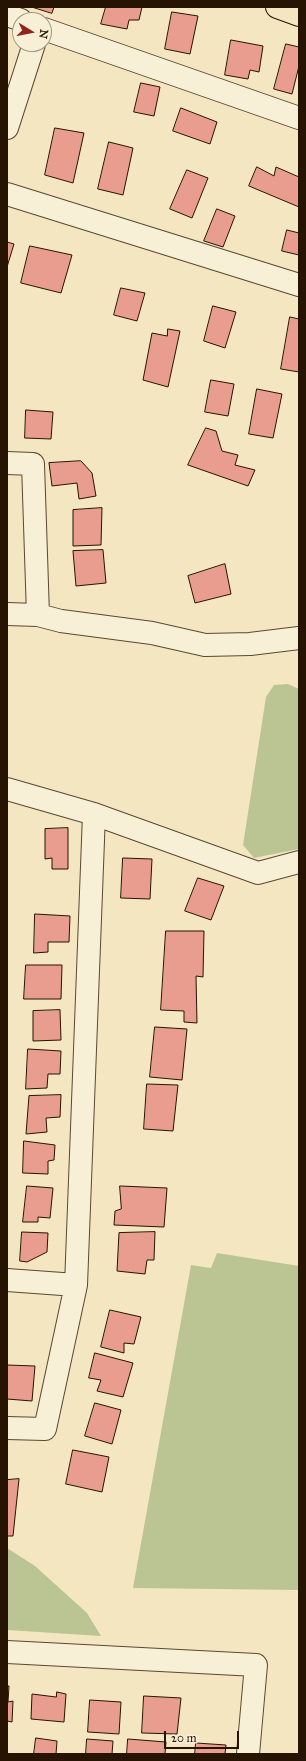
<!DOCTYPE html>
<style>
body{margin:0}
#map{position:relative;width:306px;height:1761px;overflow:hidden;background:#f4e6c1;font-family:"IM FELL Great Primer",serif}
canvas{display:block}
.frame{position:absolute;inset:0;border:8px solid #271302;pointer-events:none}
.north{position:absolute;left:12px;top:12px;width:40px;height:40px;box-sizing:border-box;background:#f8efd7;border:1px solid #a49782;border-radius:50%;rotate:100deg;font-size:11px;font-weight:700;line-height:16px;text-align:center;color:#271302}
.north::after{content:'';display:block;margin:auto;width:14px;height:18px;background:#8f2418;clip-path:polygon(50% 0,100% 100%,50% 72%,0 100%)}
.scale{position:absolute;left:164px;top:1731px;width:75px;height:18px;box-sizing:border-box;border:2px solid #271302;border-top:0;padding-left:5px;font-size:12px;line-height:14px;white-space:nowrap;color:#271302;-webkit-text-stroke:3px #f8efd7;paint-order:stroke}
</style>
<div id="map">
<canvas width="306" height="1761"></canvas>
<div class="frame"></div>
<div class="north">N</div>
<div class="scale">20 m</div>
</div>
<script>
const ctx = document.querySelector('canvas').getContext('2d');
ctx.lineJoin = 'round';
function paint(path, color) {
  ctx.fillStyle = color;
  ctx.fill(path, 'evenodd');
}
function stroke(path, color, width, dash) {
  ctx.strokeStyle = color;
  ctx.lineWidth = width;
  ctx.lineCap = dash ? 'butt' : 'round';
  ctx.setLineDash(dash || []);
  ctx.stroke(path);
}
const green = new Path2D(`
 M 288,684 L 299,689 L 299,849 L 254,858 L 243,845 L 266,697 L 274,685 Z
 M 217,1253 L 299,1266 L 299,1590 L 133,1588 L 191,1265 L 211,1268 Z
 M 7,1548 L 35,1566 L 87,1613 L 101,1636 L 7,1630 Z`);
const building = new Path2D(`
 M 32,7 L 54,7 L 52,13 Z
 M 106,7 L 142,7 L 139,20 L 129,20 L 127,29 L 101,24 Z
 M 172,12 L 198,16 L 190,54 L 165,49 Z
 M 231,40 L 263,46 L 259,72 L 250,70 L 248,79 L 225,75 Z
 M 286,44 L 299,47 L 299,66 L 292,94 L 274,89 Z
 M 141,83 L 160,87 L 154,116 L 134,112 Z
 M 181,108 L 217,122 L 210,144 L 173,131 Z
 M 55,128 L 84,133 L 73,183 L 45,175 Z
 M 109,142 L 133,148 L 123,195 L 98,189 Z
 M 257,167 L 274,176 L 276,167 L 299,177 L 299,207 L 249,186 Z
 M 187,170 L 208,178 L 192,218 L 170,209 Z
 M 217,209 L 235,216 L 223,247 L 204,241 Z
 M 287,230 L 299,233 L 299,255 L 282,251 Z
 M 7,242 L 14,244 L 7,267 Z
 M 30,246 L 72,255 L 61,293 L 21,283 Z
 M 121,288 L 145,293 L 137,321 L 114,315 Z
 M 213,306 L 236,312 L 225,348 L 204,341 Z
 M 290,317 L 299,319 L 299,372 L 281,369 Z
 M 168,329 L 180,331 L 168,387 L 143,380 L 152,333 L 167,336 Z
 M 211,380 L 234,384 L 228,416 L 205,412 Z
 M 257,389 L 282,394 L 273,438 L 249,434 Z
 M 26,410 L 53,412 L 51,439 L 25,438 Z
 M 206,428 L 216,431 L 222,451 L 238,455 L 235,465 L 255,470 L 248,486 L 188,465 Z
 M 81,461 L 92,473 L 96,496 L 79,499 L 77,483 L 52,486 L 49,463 Z
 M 102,508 L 101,545 L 73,546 L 73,510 Z
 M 103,550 L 106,583 L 76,586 L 73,551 Z
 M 225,564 L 231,594 L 195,603 L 188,576 Z
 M 68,828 L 68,869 L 52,869 L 52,858 L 45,859 L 45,829 Z
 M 123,858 L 152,859 L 150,899 L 121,898 Z
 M 198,878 L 224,886 L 211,920 L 185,911 Z
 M 35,914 L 70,916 L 69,942 L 48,942 L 48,952 L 34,953 Z
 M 166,931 L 204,931 L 203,977 L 196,976 L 197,1023 L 184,1022 L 184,1011 L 161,1010 Z
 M 26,965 L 62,965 L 61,999 L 24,999 Z
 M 60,1010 L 61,1040 L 33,1041 L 33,1011 Z
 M 155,1027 L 187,1029 L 182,1080 L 150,1077 Z
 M 28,1049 L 61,1051 L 60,1074 L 48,1074 L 47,1088 L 26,1089 Z
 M 147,1084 L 178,1085 L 173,1131 L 144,1129 Z
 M 61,1095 L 60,1117 L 46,1118 L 47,1132 L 26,1134 L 29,1096 Z
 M 24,1141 L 55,1145 L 54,1160 L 48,1161 L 48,1174 L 23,1173 Z
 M 27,1186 L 53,1188 L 50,1218 L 38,1217 L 38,1222 L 23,1222 Z
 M 120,1186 L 167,1188 L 164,1227 L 114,1225 L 115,1211 L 121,1209 Z
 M 22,1232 L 48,1233 L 47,1252 L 27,1262 L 20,1261 Z
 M 155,1232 L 154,1260 L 147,1260 L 145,1274 L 117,1271 L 119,1233 Z
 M 110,1310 L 141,1317 L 134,1344 L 124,1343 L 124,1353 L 101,1347 Z
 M 95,1353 L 133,1363 L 123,1397 L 97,1391 L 101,1380 L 89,1378 Z
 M 7,1365 L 35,1366 L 32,1401 L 7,1399 Z
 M 95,1403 L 121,1410 L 112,1444 L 85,1436 Z
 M 73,1450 L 109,1457 L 102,1492 L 66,1484 Z
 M 19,1479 L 13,1536 L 7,1536 L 7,1480 Z
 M 7,1686 L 9,1686 L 8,1702 L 13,1701 L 12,1722 L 7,1721 Z
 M 57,1692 L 66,1694 L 64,1722 L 31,1719 L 32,1694 L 56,1697 Z
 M 144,1696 L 181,1698 L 177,1734 L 142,1733 Z
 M 90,1700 L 121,1702 L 119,1734 L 88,1732 Z
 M 36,1738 L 57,1741 L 56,1754 L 34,1754 Z
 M 87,1739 L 113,1741 L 112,1754 L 86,1754 Z
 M 128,1739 L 166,1742 L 165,1754 L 127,1754 Z
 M 196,1743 L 226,1745 L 225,1754 L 195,1754 Z`);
const minor = new Path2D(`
 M 7,15 L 21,20
 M 44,29 L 299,118
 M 7,128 L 34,44
 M 7,194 L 299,285
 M 7,463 L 33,464 L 38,615
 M 7,614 L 38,615 L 61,621 L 152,633 L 205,645 L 250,644 L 299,638
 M 7,789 L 94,814 L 258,873 L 299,862
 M 7,1280 L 76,1285
 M 7,1428 L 45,1429 L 76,1285 L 94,814
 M 7,1652 L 256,1665 L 248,1754`);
const trunk = new Path2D(`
 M 277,7 L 299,15`);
paint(green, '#bbc593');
paint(building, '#e89d8e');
stroke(building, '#271302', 1);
stroke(minor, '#5a4832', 24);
stroke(trunk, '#271302', 24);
stroke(minor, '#f8efd7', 22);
stroke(trunk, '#f4e6c1', 22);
</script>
